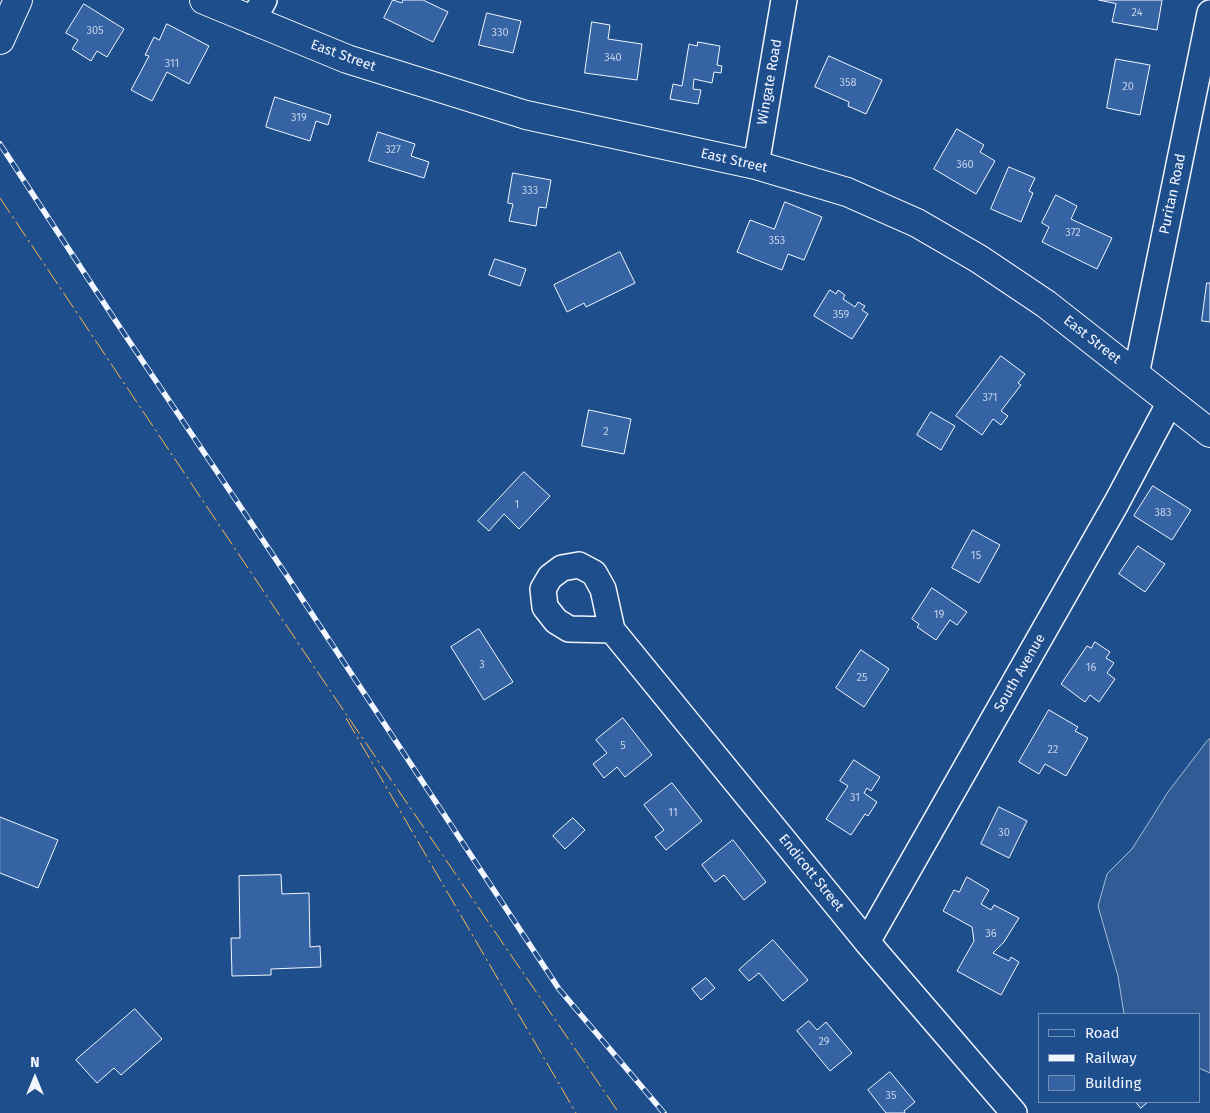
<!DOCTYPE html>
<style>
body{margin:0}
#map{position:relative;width:1210px;height:1113px;overflow:hidden;background:#1f4e8c;font-family:"Fira Sans",sans-serif}
canvas{display:block}
.legend{position:absolute;left:1038px;top:1013px;width:162px;height:90px;box-sizing:border-box;background:#1f4e8c;border:1px solid #7391ba;margin:0;padding:6px 9px;list-style:none;font-size:15px;color:#f2f6ff}
.legend li{display:flex;align-items:center;gap:10px;height:25px}
.legend b{width:25px;border:1px solid #7391ba}
.north{position:absolute;left:10px;top:1053px;width:50px;height:50px;-webkit-text-stroke:4px #1f4e8c;paint-order:stroke;rotate:0deg;font-size:14px;font-weight:700;line-height:20px;text-align:center;color:#f2f6ff}
.north::after{content:'';display:block;margin:auto;width:18px;height:22px;background:#f2f6ff;clip-path:polygon(50% 0,100% 100%,50% 72%,0 100%)}
</style>
<div id="map">
<canvas width="1210" height="1113"></canvas>
<ul class="legend">
<li><b style="height:6px;background:#1f4e8c"></b>Road</li>
<li><b style="height:6px;background:#f2f6ff"></b>Railway</li>
<li><b style="height:14px;background:#3563a3"></b>Building</li>
</ul>
<div class="north">N</div>
</div>
<script>
const ctx = document.querySelector('canvas').getContext('2d');
ctx.lineJoin = 'round';
function paint(path, color) {
  ctx.fillStyle = color;
  ctx.fill(path, 'evenodd');
}
function stroke(path, color, width, dash) {
  ctx.strokeStyle = color;
  ctx.lineWidth = width;
  ctx.lineCap = dash ? 'butt' : 'round';
  ctx.setLineDash(dash || []);
  ctx.stroke(path);
}
function label(font, color, halo, rows, align = 'center') {
  ctx.font = font + ' "Fira Sans",sans-serif';
  ctx.lineWidth = 4;
  ctx.setLineDash([]);
  ctx.textBaseline = 'middle';
  ctx.strokeStyle = halo;
  ctx.fillStyle = color;
  for (const [text, x, y, turn = 0] of rows) {
    ctx.save();
    ctx.translate(x, y);
    ctx.rotate((+turn || 0) * Math.PI / 180);
    ctx.textAlign = isNaN(turn) ? turn : align;
    if (halo) ctx.strokeText(text, 0, 0);
    ctx.fillText(text, 0, 0);
    ctx.restore();
  }
}
const built = new Path2D(`
 M 1210,739 L 1210,1073 L 1199,1068 L 1199,1014 L 1124,1014 L 1118,976 L 1098,906 L 1107,874 L 1132,849 L 1168,792 L 1207,741 Z`);
const building = new Path2D(`
 M 393,0 L 402,3 L 403,0 L 423,0 L 448,12 L 433,42 L 384,18 Z
 M 1099,0 L 1162,0 L 1157,30 L 1112,22 L 1116,4 Z
 M 84,4 L 124,29 L 107,57 L 97,51 L 91,61 L 72,49 L 78,40 L 66,33 Z
 M 487,13 L 521,21 L 513,53 L 479,45 Z
 M 592,22 L 610,25 L 608,39 L 642,44 L 637,80 L 585,73 Z
 M 167,24 L 209,46 L 189,84 L 167,72 L 152,101 L 131,90 L 149,56 L 145,55 L 154,37 L 159,40 Z
 M 698,42 L 720,46 L 717,65 L 722,66 L 721,73 L 714,72 L 712,83 L 694,79 L 693,89 L 701,90 L 698,104 L 670,99 L 673,84 L 682,86 L 689,44 L 697,46 Z
 M 829,56 L 882,80 L 866,114 L 848,106 L 849,102 L 815,87 Z
 M 1116,59 L 1150,65 L 1140,115 L 1107,108 Z
 M 275,97 L 331,115 L 328,125 L 316,121 L 310,141 L 266,127 Z
 M 957,129 L 984,145 L 980,152 L 995,161 L 976,194 L 934,169 Z
 M 378,132 L 415,144 L 411,156 L 429,162 L 424,178 L 369,161 Z
 M 1009,167 L 1035,178 L 1029,191 L 1033,193 L 1021,222 L 991,209 Z
 M 513,173 L 551,180 L 546,208 L 539,207 L 536,226 L 509,221 L 513,204 L 508,203 Z
 M 1056,195 L 1077,206 L 1071,219 L 1112,238 L 1097,269 L 1042,242 L 1049,227 L 1042,223 Z
 M 785,202 L 822,217 L 804,260 L 788,254 L 782,270 L 737,252 L 750,220 L 774,229 Z
 M 620,252 L 635,283 L 586,307 L 584,303 L 567,312 L 554,285 Z
 M 495,259 L 526,269 L 520,286 L 489,275 Z
 M 1207,283 L 1210,283 L 1210,322 L 1202,321 Z
 M 830,290 L 836,294 L 838,290 L 845,295 L 843,299 L 855,307 L 858,302 L 865,306 L 862,310 L 868,314 L 852,339 L 814,316 Z
 M 1001,356 L 1025,374 L 1018,383 L 1021,385 L 1001,411 L 1008,416 L 1001,425 L 993,419 L 982,435 L 956,416 Z
 M 589,410 L 631,419 L 624,454 L 582,446 Z
 M 931,412 L 955,426 L 941,450 L 917,435 Z
 M 524,472 L 550,496 L 519,529 L 504,514 L 489,531 L 478,521 Z
 M 1153,486 L 1191,510 L 1172,540 L 1134,516 Z
 M 973,530 L 1000,545 L 979,583 L 952,568 Z
 M 1138,546 L 1165,564 L 1145,592 L 1119,574 Z
 M 932,588 L 967,612 L 957,625 L 950,620 L 936,640 L 917,627 L 919,624 L 912,619 Z
 M 479,629 L 513,682 L 484,700 L 451,647 Z
 M 1095,642 L 1110,652 L 1106,658 L 1114,663 L 1107,673 L 1115,679 L 1099,702 L 1090,695 L 1085,702 L 1061,684 L 1087,646 L 1091,648 Z
 M 861,650 L 889,669 L 864,707 L 836,688 Z
 M 1049,710 L 1078,727 L 1075,731 L 1088,738 L 1066,776 L 1045,764 L 1039,774 L 1019,762 Z
 M 623,718 L 652,755 L 625,777 L 617,767 L 604,778 L 593,764 L 607,753 L 596,740 Z
 M 854,760 L 880,777 L 871,791 L 867,788 L 864,793 L 877,802 L 868,816 L 865,814 L 851,835 L 826,819 L 848,786 L 840,781 Z
 M 672,783 L 702,821 L 666,850 L 655,837 L 664,830 L 644,805 Z
 M 999,807 L 1027,821 L 1009,858 L 981,844 Z
 M 0,817 L 58,840 L 38,888 L 0,873 Z
 M 573,818 L 585,830 L 565,849 L 553,836 Z
 M 733,840 L 766,882 L 744,900 L 724,875 L 715,882 L 702,865 Z
 M 281,875 L 282,894 L 309,893 L 310,947 L 320,946 L 321,967 L 271,969 L 271,975 L 232,976 L 231,938 L 240,938 L 239,876 Z
 M 967,877 L 989,890 L 981,904 L 991,910 L 994,905 L 1019,918 L 1004,942 L 993,953 L 1009,961 L 1011,957 L 1019,962 L 1001,995 L 957,971 L 974,941 L 972,927 L 943,911 L 954,890 L 959,892 Z
 M 773,940 L 808,980 L 783,1001 L 759,973 L 749,981 L 739,970 Z
 M 706,978 L 715,988 L 701,1000 L 692,989 Z
 M 135,1009 L 162,1039 L 121,1075 L 114,1068 L 97,1083 L 76,1060 Z
 M 809,1021 L 817,1030 L 826,1022 L 852,1053 L 830,1071 L 797,1031 Z
 M 890,1072 L 915,1102 L 904,1111 L 905,1113 L 886,1113 L 868,1090 Z
 M 1136,1102 L 1148,1102 L 1141,1108 Z`);
const street = new Path2D(`
 M 252,21 L 264,0
 M 756,165 L 784,0
 M 1136,375 L 1210,13
 M 612,630 L 569,629 L 556,621 L 545,607 L 543,589 L 550,577 L 562,568 L 579,565 L 594,573 L 603,589 L 612,630 L 867,942 L 1014,1113
 M 867,942 L 1117,502 L 1170,402`);
const secondary = new Path2D(`
 M 204,0 L 347,59 L 526,115 L 756,165 L 847,192 L 917,223 L 979,259 L 1046,304 L 1210,433
 M 0,40 L 18,0`);
const rail = new Path2D(`
 M 0,144 L 119,326 L 289,579 L 559,989 L 664,1113`);
const power = new Path2D(`
 M 0,198 L 331,692 L 619,1113
 M 346,718 L 576,1113`);
const numberNames = [
 ["24",1137,13],
 ["305",95,31],
 ["330",500,33],
 ["340",613,58],
 ["311",172,64],
 ["358",848,83],
 ["20",1128,87],
 ["319",299,118],
 ["327",393,150],
 ["360",965,165],
 ["333",530,191],
 ["372",1073,233],
 ["353",777,241],
 ["359",841,315],
 ["371",990,398],
 ["2",606,432],
 ["1",517,505],
 ["383",1163,513],
 ["15",976,556],
 ["19",939,615],
 ["3",482,665],
 ["16",1091,668],
 ["25",862,678],
 ["5",623,746],
 ["22",1053,750],
 ["31",855,798],
 ["11",673,813],
 ["30",1004,833],
 ["36",991,934],
 ["29",824,1042],
 ["35",891,1096]
];
const streetNames = [
 ["East Street",343,56,20],
 ["Wingate Road",770,82,-80],
 ["East Street",734,161,13],
 ["Puritan Road",1173,194,-78],
 ["East Street",1092,340,38],
 ["South Avenue",1020,673,-60],
 ["Endicott Street",811,873,51]
];
paint(built, '#305b95');
stroke(built, '#a8bbd7', 1);
paint(building, '#3563a3');
stroke(building, '#f2f6ff', 1);
stroke(street, '#f2f6ff', 28);
stroke(secondary, '#f2f6ff', 30);
stroke(street, '#1f4e8c', 25);
stroke(secondary, '#1f4e8c', 28);
stroke(rail, '#f2f6ff', 5.5);
stroke(rail, '#1f4e8c', 4, [11]);
stroke(power, '#ffb74d', 1, [18, 4, 2.5, 4]);
label('11px', '#c3d1e8', null, numberNames);
label('14px', '#f2f6ff', '#1f4e8c', streetNames);
</script>
